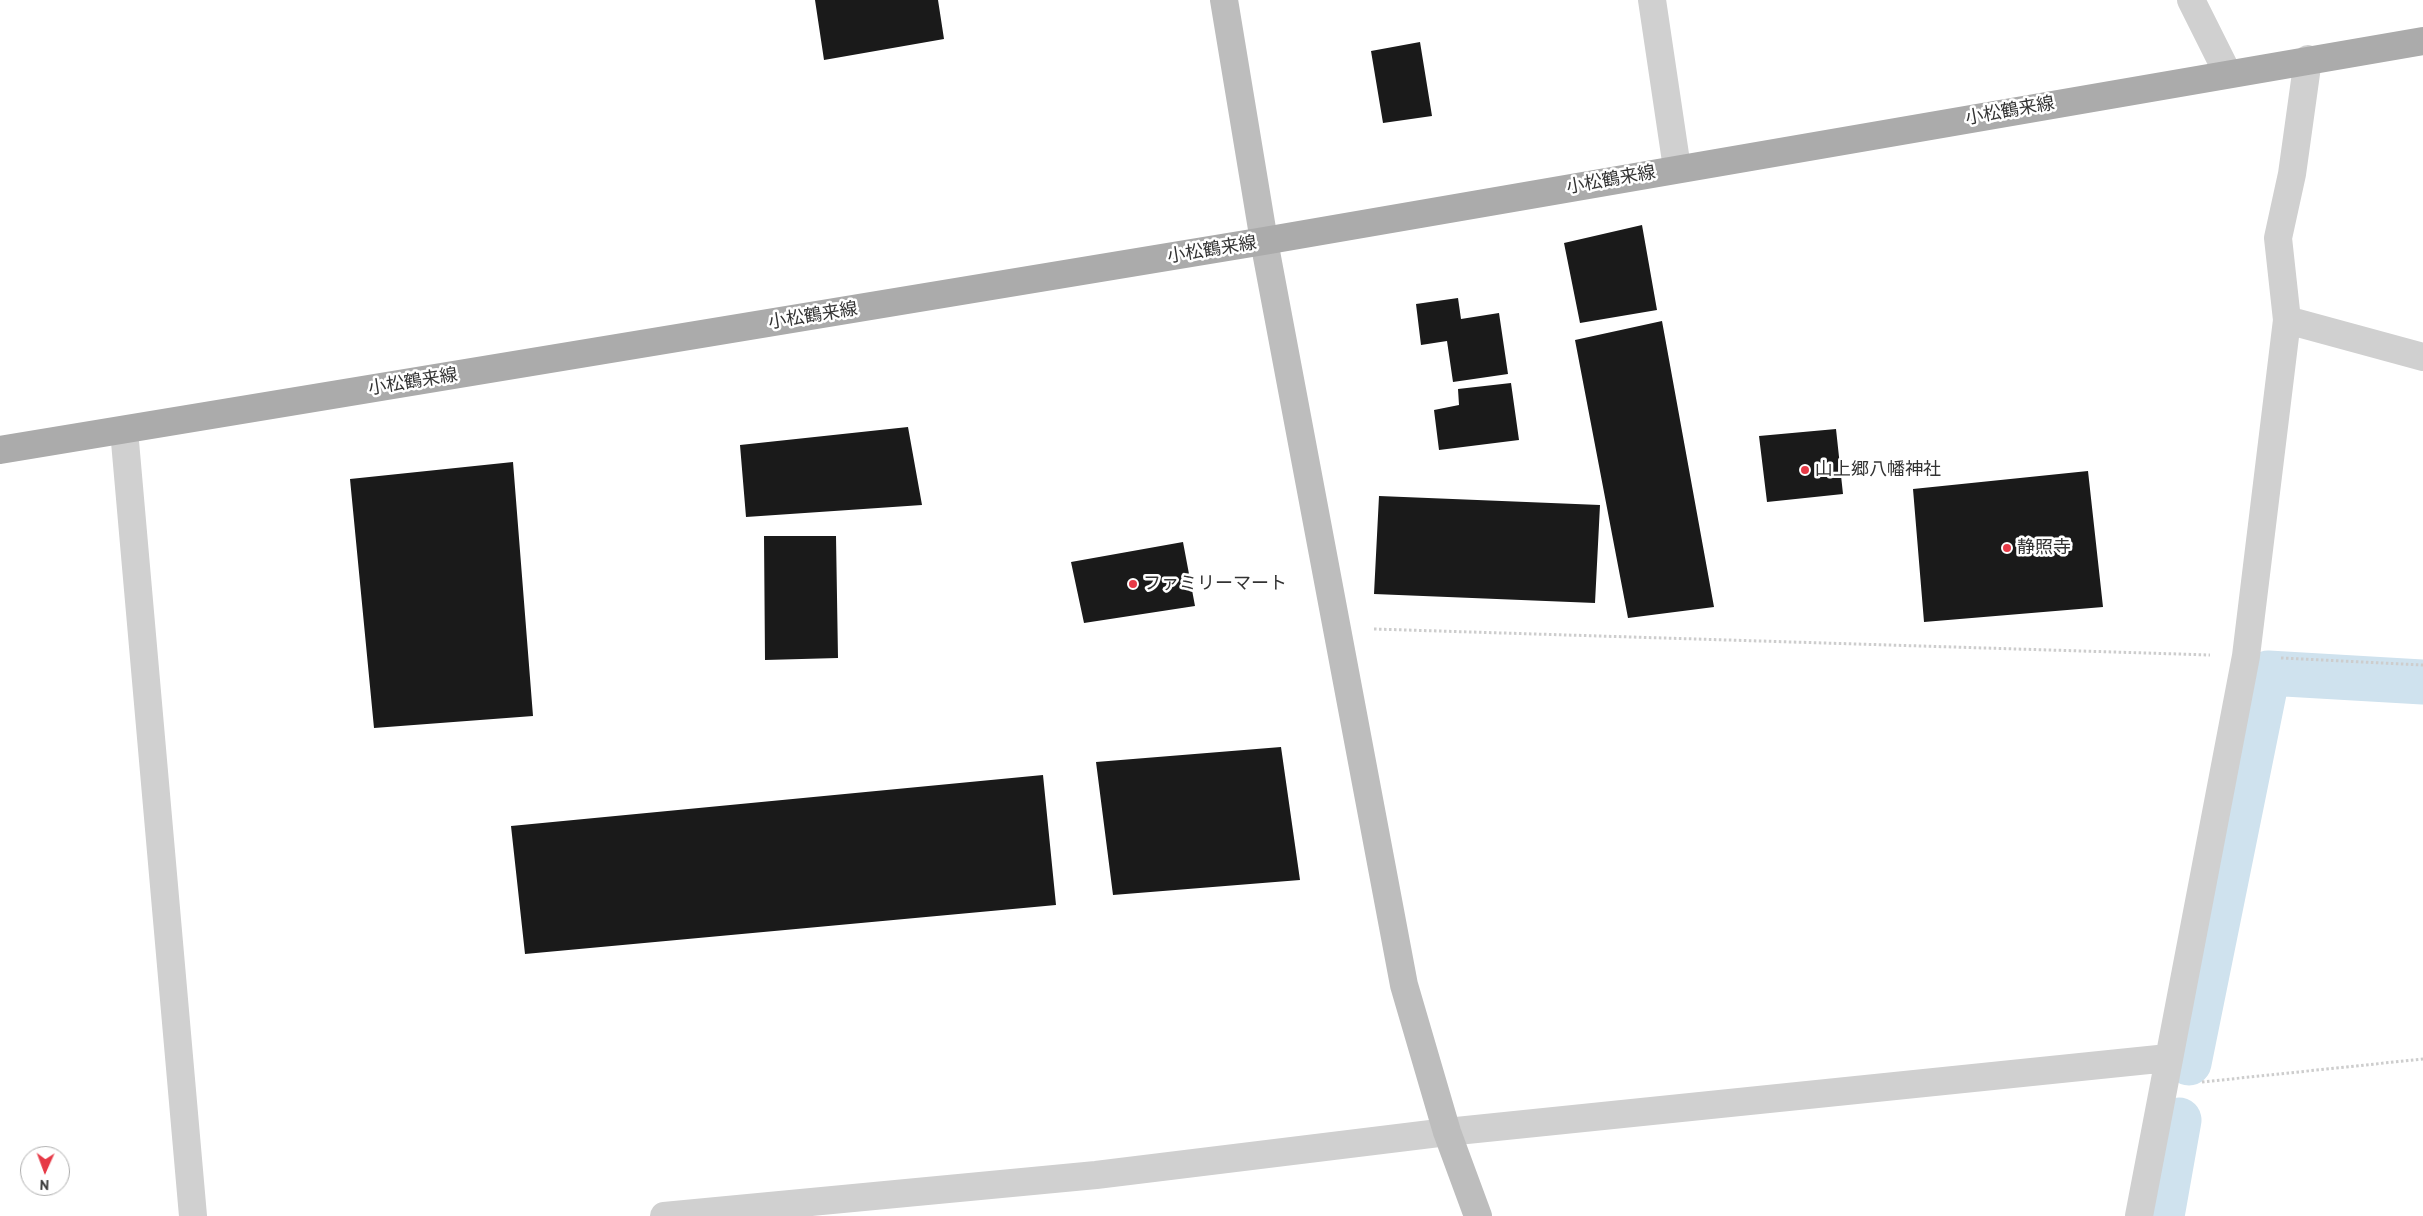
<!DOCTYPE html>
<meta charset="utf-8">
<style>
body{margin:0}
#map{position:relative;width:2423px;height:1216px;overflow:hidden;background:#fff;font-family:"PT Sans",sans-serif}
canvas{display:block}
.north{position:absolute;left:20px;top:1146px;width:50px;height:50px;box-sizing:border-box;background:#fff;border:1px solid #adadad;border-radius:50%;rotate:182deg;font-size:14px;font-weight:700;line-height:20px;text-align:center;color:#333}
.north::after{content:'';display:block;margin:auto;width:18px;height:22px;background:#e63946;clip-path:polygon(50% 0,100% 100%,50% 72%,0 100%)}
</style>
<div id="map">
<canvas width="2423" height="1216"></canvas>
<div class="north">N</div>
</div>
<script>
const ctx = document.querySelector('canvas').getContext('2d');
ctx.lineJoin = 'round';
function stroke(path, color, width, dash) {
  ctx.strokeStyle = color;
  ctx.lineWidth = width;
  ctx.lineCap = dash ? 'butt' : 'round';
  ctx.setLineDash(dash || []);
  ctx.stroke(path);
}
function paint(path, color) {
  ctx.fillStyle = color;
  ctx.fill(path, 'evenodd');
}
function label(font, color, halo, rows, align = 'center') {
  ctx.font = font + ' "PT Sans","Noto Sans JP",sans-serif';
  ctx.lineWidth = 5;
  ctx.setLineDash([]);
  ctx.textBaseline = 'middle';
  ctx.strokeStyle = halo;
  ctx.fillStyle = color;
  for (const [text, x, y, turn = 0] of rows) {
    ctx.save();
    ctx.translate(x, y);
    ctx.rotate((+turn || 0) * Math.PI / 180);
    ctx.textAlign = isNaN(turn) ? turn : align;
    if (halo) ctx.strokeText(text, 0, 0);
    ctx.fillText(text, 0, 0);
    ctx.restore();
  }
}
const canal = new Path2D(`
 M 2189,1063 L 2268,673 L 2423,682
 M 2162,1216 L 2179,1120`);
const building = new Path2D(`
 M 815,0 L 938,0 L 944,39 L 824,60 Z
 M 1420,42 L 1432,116 L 1383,123 L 1371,51 Z
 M 1642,225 L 1657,310 L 1580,323 L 1564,243 Z
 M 1458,298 L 1461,319 L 1499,313 L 1508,374 L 1453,382 L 1447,341 L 1421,345 L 1416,304 Z
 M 1662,321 L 1714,607 L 1628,618 L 1575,340 Z
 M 1511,383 L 1519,440 L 1439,450 L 1434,410 L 1459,405 L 1458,389 Z
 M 908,427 L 922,505 L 746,517 L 740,445 Z
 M 1836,429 L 1843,494 L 1767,502 L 1759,436 Z
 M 513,462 L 533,716 L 374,728 L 350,479 Z
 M 2088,471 L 2103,607 L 1924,622 L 1913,489 Z
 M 1379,496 L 1600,505 L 1595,603 L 1374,594 Z
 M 764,536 L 836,536 L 838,658 L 765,660 Z
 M 1183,542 L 1195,606 L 1084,623 L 1071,562 Z
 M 1281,747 L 1300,880 L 1113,895 L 1096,762 Z
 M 1043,775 L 1056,905 L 525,954 L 511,826 Z`);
const path = new Path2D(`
 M 1374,629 L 2210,655
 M 2281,658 L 2423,665
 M 2202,1082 L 2423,1059`);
const street = new Path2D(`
 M 1652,0 L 1677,168
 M 2191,0 L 2228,74
 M 2287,320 L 2423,357
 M 124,430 L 193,1216
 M 664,1216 L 1096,1175 L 1447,1132 L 2168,1058
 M 2139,1216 L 2246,656 L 2287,320 L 2278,238 L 2292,174 L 2308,59`);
const secondary = new Path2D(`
 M 1224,0 L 1264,241 L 1404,985 L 1447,1132 L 1478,1216`);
const primary = new Path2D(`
 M 0,450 L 1264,241 L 2423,41`);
const markers = [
 [1805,470,5,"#e63946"],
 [2007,548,5,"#e63946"],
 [1133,584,5,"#e63946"]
];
const streetNames = [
 ["小松鶴来線",2010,111,-10],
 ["小松鶴来線",1611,180,-10],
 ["小松鶴来線",1212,250,-9],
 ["小松鶴来線",813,316,-9],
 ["小松鶴来線",413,382,-9]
];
const poiNames = [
 ["山上郷八幡神社",1815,470],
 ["静照寺",2017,548],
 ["ファミリーマート",1143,584]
];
stroke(canal, '#cfe2ee', 45);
paint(building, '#1a1a1a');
stroke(path, '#cdcdcd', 3, [2.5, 2.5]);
stroke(street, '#d0d0d0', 28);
stroke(secondary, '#bdbdbd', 28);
stroke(primary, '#ababab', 28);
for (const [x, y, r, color] of markers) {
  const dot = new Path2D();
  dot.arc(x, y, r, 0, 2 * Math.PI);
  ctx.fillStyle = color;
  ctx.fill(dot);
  stroke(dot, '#fff', 2);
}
label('18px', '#333', '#fff', streetNames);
label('18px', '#333', '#fff', poiNames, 'left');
</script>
